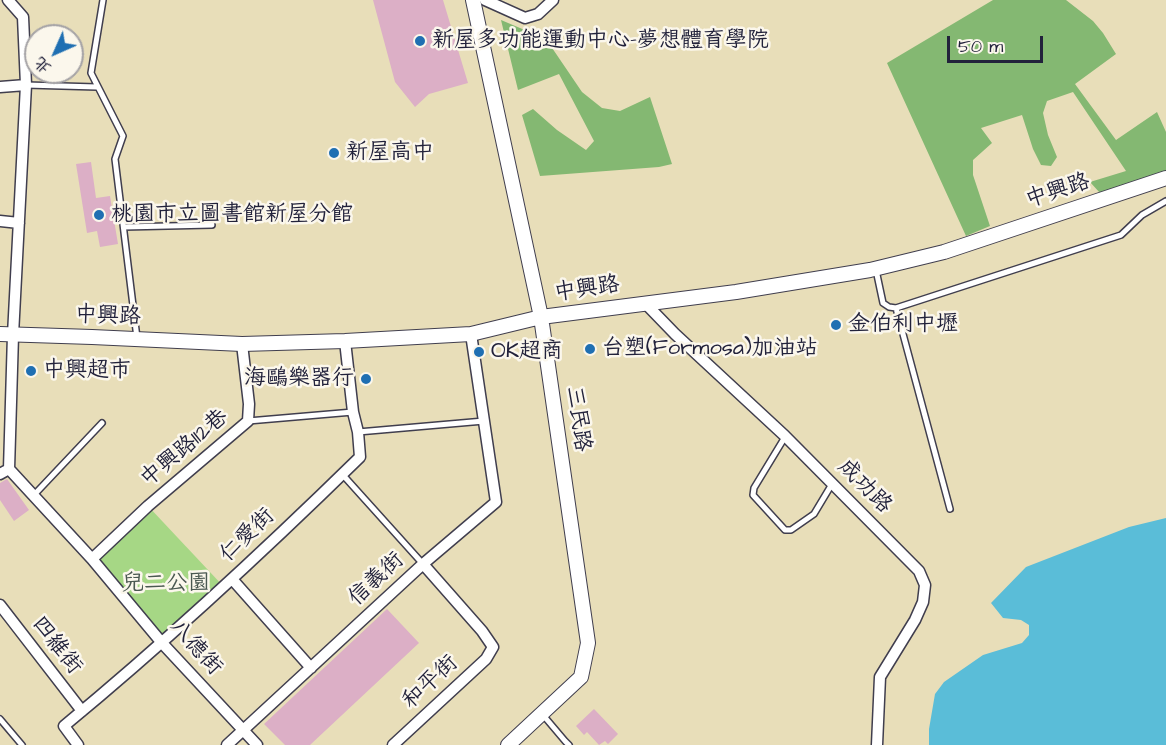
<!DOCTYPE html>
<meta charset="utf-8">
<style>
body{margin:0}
#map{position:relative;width:1166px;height:745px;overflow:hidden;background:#e8deb9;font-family:"Architects Daughter","LXGW WenKai TC",sans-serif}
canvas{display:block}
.north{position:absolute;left:24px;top:24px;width:60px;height:60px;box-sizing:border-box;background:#fbf7ec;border:2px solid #a4a2a5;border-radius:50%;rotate:225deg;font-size:16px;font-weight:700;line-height:24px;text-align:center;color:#22223b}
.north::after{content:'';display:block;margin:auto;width:21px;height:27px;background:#1f6fb2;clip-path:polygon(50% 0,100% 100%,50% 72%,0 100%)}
.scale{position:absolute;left:947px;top:36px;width:96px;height:27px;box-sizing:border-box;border:3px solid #22223b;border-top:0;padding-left:8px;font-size:18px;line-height:21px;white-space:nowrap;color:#22223b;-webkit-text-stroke:4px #fbf7ec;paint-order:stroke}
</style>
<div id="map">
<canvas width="1166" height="745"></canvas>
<div class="north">北</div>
<div class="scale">50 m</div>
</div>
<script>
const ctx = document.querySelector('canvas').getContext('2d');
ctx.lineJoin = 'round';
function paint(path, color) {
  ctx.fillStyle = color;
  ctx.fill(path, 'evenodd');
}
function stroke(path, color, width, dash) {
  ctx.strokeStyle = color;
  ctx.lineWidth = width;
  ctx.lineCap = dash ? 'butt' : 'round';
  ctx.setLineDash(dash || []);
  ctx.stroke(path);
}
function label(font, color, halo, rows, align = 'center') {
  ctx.font = font + ' "Architects Daughter","LXGW WenKai TC",sans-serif';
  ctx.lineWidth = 5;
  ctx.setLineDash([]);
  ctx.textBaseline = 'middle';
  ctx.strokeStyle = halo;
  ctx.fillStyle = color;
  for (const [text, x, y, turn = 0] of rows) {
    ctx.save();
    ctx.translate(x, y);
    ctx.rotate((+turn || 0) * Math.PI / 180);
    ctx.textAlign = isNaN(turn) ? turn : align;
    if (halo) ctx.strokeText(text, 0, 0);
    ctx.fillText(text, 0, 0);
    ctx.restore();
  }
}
const green = new Path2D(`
 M 148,506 L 224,587 L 162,643 L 92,559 Z`);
const forest = new Path2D(`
 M 993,0 L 1066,0 L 1093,21 L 1103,33 L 1116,54 L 1075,84 L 1116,140 L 1157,112 L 1166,132 L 1166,174 L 1100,193 L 1090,182 L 1126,171 L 1073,92 L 1047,101 L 1043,113 L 1048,135 L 1057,157 L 1051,166 L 1041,165 L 1033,149 L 1022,115 L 981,128 L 992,143 L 973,160 L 973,175 L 990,226 L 966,236 L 887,63 Z
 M 501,20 L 546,39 L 582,92 L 602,108 L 620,111 L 650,97 L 672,164 L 659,167 L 540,176 L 522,115 L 533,109 L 557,130 L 586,150 L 594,141 L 559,74 L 518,90 Z`);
const water = new Path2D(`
 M 1166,518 L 1166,745 L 929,745 L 929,729 L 935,694 L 944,682 L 983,655 L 1022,643 L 1029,635 L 1029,625 L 1021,620 L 1003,618 L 991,603 L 1026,567 L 1129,527 Z`);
const building = new Path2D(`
 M 373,0 L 443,0 L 468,83 L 429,94 L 415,107 L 395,82 Z
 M 91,162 L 96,198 L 110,196 L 118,244 L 100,247 L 97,231 L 87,233 L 76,164 Z
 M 7,479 L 29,510 L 14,521 L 0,500 L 0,483 Z
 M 387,609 L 419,643 L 310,745 L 285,745 L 264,724 Z
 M 594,709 L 618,734 L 608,744 L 605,741 L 599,745 L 587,732 L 584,735 L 576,726 Z`);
const service = new Path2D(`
 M 103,0 L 91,73 L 123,136 L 115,159 L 137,338
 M 26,85 L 97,87
 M 124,227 L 212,225
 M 876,270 L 883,303 L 889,307 L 896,308 L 1121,235 L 1142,215 L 1166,201
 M 896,308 L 950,509
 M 248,421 L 353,412
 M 358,432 L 484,421
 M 785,437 L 754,488 L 753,495 L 785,530 L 791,530 L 814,514 L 832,484
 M 342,474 L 423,564
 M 33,496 L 102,423
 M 543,715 L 565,741 L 569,745
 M 0,719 L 22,745`);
const minor = new Path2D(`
 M 485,0 L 525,18 L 538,14 L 553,0
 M 0,87 L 26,85
 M 0,221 L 19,223
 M 645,303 L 675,334 L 785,436 L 919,571 L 925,585 L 923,602 L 915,620 L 880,677 L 877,745
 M 9,469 L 92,559 L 162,643 L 257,745
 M 0,474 L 9,469 L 13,335 L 26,85 L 23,17 L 8,0
 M 92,559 L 148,506 L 248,421 L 249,404 L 242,344
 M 232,579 L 311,668
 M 0,605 L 82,711
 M 78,745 L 64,726 C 167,641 265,550 360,457 L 358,432 L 353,412 L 345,341
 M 227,745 L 423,564 L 496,502 L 471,334
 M 393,745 L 486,659 L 493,647 L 482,631 L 423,564`);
const tertiary = new Path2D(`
 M 473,0 L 541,317 L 588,643 L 581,677 L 508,745
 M 0,334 L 92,337 L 242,344 L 345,341 L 471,334 L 541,317 L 736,292 L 870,270 L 944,252 L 1166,178`);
const markers = [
 [420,41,6,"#1f6fb2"],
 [334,153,6,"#1f6fb2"],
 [99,215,6,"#1f6fb2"],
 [836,325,6,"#1f6fb2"],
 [590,349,6,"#1f6fb2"],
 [479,352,6,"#1f6fb2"],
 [31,371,6,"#1f6fb2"],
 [366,379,6,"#1f6fb2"]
];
const poiNames = [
 ["新屋多功能運動中心-夢想體育學院",432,41],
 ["新屋高中",346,153],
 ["桃園市立圖書館新屋分館",111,215],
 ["金伯利中壢",848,325],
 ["台塑(Formosa)加油站",602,349],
 ["OK超商",491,352],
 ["中興超市",43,371],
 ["海鷗樂器行",354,379,"right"]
];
const streetNames = [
 ["中興路",1058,192,-18],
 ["中興路",587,290,-8],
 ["中興路",108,317,2],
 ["三民路",577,419,82],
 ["中興路112巷",185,449,-40],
 ["成功路",864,487,45],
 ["仁愛街",248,536,-44],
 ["信義街",377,580,-43],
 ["四維街",56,646,52],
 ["八德街",195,648,48],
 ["和平街",431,683,-43]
];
const parkNames = [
 ["兒二公園",166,584]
];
paint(green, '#a6d785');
paint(forest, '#84b872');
paint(water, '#5abdd8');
paint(building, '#dcafc6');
stroke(service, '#403e4e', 8);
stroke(minor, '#403e4e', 13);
stroke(tertiary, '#403e4e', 16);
stroke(service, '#fff', 5);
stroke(minor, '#fff', 10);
stroke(tertiary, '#fff', 14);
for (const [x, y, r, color] of markers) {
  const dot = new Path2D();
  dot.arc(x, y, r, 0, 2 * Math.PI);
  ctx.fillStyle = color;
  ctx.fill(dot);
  stroke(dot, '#fbf7ec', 2);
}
label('22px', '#22223b', '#fbf7ec', poiNames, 'left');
label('22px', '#22223b', '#fbf7ec', streetNames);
label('22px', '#4a5851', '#fbf7ec', parkNames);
</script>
